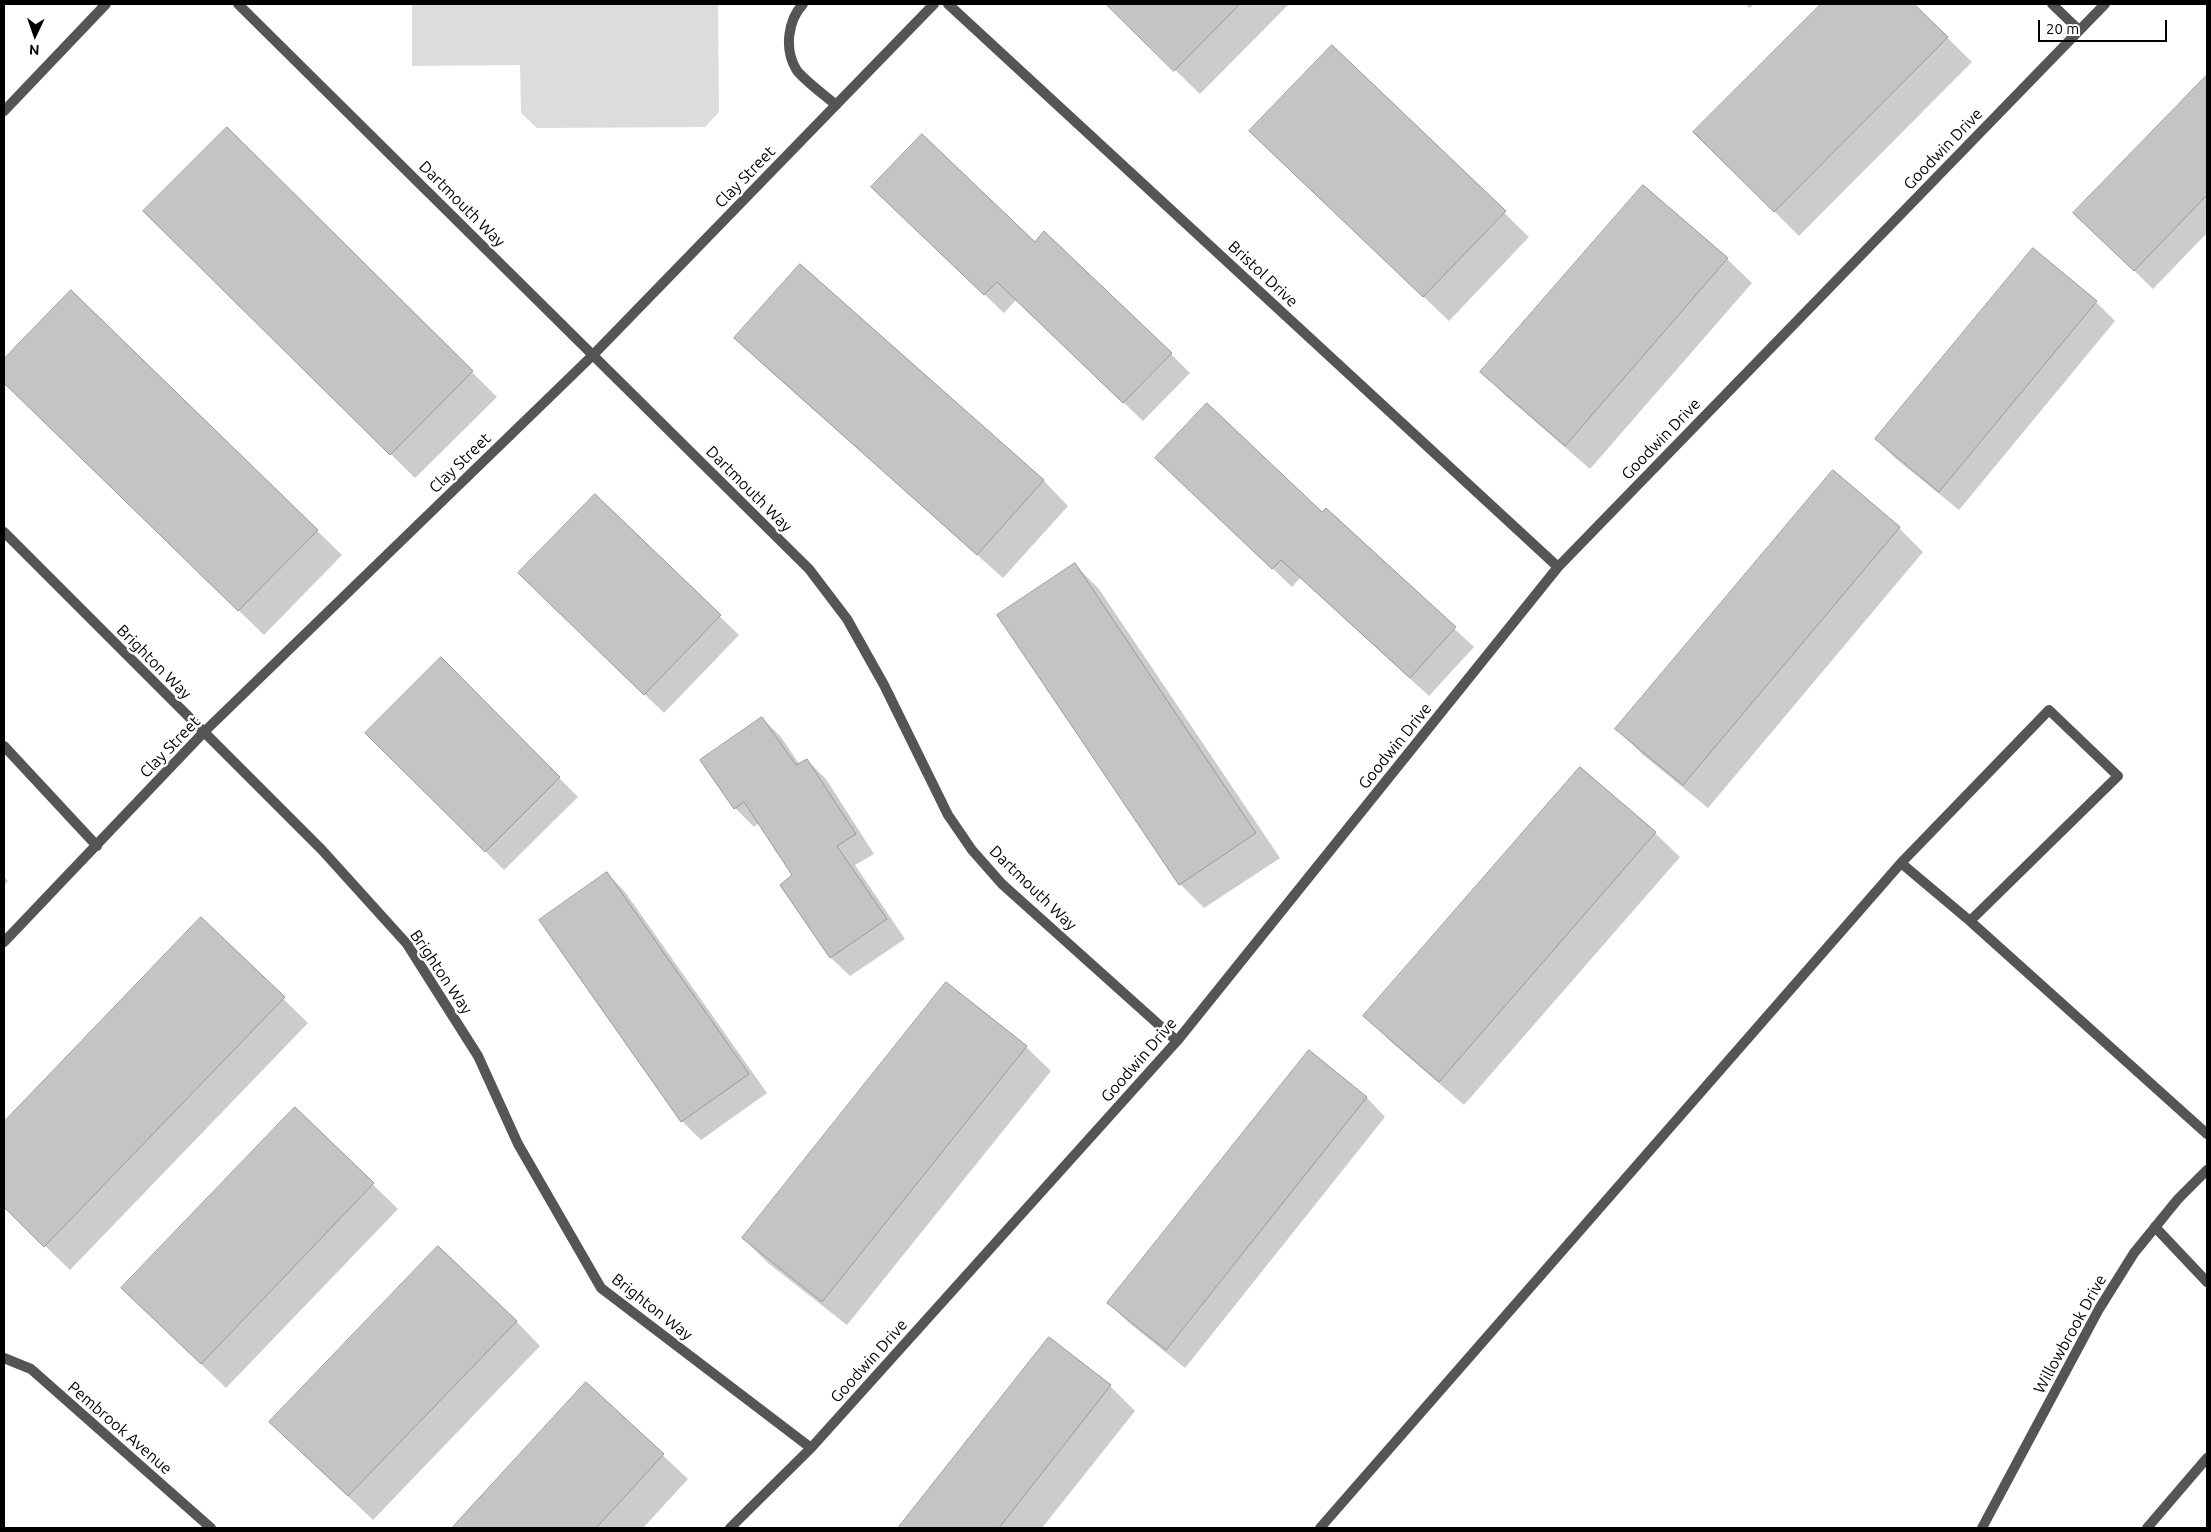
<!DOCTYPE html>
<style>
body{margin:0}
#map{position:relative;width:2211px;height:1532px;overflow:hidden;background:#fff;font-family:Ubuntu,sans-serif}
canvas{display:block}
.frame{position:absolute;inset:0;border:5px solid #000;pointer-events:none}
.north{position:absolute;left:10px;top:10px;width:50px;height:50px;-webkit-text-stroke:4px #fff;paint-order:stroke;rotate:183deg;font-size:14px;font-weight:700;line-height:20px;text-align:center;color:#000}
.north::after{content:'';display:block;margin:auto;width:18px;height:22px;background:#000;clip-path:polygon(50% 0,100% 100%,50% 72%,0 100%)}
.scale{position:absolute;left:2038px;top:20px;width:129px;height:22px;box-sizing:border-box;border:2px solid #000;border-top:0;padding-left:6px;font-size:15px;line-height:18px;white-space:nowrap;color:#000;-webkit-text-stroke:4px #fff;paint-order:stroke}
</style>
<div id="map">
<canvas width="2211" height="1532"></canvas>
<div class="frame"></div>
<div class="north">N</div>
<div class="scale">20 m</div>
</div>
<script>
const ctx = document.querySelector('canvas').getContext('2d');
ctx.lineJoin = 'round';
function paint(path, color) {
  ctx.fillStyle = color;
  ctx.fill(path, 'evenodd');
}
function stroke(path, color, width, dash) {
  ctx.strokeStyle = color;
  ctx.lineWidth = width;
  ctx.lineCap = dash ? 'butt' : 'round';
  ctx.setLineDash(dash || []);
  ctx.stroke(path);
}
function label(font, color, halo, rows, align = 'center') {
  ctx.font = font + ' Ubuntu,sans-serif';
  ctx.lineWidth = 5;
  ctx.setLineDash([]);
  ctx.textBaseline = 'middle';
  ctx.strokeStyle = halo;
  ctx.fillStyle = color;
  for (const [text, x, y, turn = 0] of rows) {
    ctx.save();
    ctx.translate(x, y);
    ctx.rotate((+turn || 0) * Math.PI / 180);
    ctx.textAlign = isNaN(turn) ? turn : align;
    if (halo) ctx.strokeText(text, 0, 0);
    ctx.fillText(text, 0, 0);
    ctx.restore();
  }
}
const green = new Path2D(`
 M 412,4 L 718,4 L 719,112 L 705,127 L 537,128 L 521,113 L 520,65 L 412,66 Z`);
const shadow = new Path2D(`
 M 1107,4 L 1289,4 L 1200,94 Z
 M 1745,4 L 1754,4 L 1750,8 Z
 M 1823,4 L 1913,4 L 1972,62 L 1799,236 L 1695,132 Z
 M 1332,46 L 1529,237 L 1449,321 L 1275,155 Z
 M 2207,77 L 2207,233 L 2153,289 L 2075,213 Z
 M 227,128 L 497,397 L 415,478 L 145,211 Z
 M 892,206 L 1035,243 L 1171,354 L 1190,373 L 1143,421 L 1016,300 L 1004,313 Z
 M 2034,250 L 2096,302 L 2115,321 L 1959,510 L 1895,458 L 1876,439 Z
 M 1727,259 L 1752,283 L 1590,469 L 1506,396 L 1482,372 Z
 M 800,265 L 1044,481 L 1068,506 L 1003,578 L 760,362 L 736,338 Z
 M 71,292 L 342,555 L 264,635 L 4,382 L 4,361 Z
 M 1176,476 L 1322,514 L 1326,510 L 1474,647 L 1429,696 L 1300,578 L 1292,587 Z
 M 595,496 L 739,635 L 664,713 L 539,591 Z
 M 1899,528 L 1923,552 L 1708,808 L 1642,754 L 1617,729 Z
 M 1074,564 L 1099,589 L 1280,858 L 1204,908 L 1180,884 Z
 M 441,659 L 578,797 L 504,870 L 367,733 Z
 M 762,718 L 781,737 L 800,765 L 807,760 L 826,779 L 874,854 L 855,865 L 905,939 L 850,976 L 831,958 L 781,885 L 793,875 L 759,823 L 754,827 L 735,808 Z
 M 1655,833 L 1680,857 L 1464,1105 L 1390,1041 L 1365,1016 Z
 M 607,873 L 625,892 L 767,1093 L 701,1140 L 682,1121 Z
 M 4,877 L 8,881 L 4,885 Z
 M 201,919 L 308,1023 L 70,1270 L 4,1206 L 4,1123 Z
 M 1026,1047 L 1051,1071 L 847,1325 L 768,1263 L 743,1238 Z
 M 1309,1052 L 1367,1098 L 1385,1117 L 1185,1368 L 1128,1322 L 1109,1303 Z
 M 295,1109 L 398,1209 L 226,1388 L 147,1312 Z
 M 516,1321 L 540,1346 L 373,1520 L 296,1447 Z
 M 1049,1339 L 1110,1386 L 1135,1411 L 1042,1528 L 900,1528 Z
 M 587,1384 L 688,1479 L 643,1528 L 454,1528 Z`);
const building = new Path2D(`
 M 1106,4 L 1240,4 L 1174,71 Z
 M 1821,4 L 1914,4 L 1948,37 L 1774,212 L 1693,132 Z
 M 1332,45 L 1506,211 L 1423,297 L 1249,131 Z
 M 2207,75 L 2207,195 L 2134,271 L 2073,213 Z
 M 227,127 L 473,371 L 390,455 L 143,211 Z
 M 922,134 L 1035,242 L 1044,231 L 1172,353 L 1123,403 L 997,282 L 984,295 L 871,187 Z
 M 1643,185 L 1728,258 L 1565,446 L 1480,372 Z
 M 2033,248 L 2097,301 L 1939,492 L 1875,439 Z
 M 800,264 L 1044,480 L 977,555 L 734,338 Z
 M 71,290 L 318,530 L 238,611 L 4,383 L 4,359 Z
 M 1207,403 L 1322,512 L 1326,508 L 1456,627 L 1410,678 L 1281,560 L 1272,569 L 1155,458 Z
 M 1833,470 L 1900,527 L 1683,785 L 1615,729 Z
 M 595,494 L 721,615 L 644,695 L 518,573 Z
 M 1075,563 L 1256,833 L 1179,885 L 997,615 Z
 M 441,657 L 560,777 L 485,852 L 365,733 Z
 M 762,717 L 796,765 L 807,759 L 856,834 L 837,846 L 887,919 L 830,958 L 780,885 L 792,875 L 744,802 L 734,809 L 700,760 Z
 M 1580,767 L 1656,832 L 1439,1082 L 1363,1016 Z
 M 607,872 L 749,1074 L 681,1122 L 539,920 Z
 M 201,917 L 285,997 L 44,1247 L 4,1207 L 4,1122 Z
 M 946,982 L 1027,1046 L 822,1302 L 742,1238 Z
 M 1309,1050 L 1367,1097 L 1166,1350 L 1107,1303 Z
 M 295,1107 L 374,1183 L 201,1364 L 121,1288 Z
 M 438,1246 L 517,1321 L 348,1496 L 269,1422 Z
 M 1049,1337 L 1111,1385 L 999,1528 L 898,1528 Z
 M 586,1382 L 664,1454 L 596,1528 L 452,1528 Z`);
const service = new Path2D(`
 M 803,4 C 788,20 784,49 796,69 C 801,78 827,97 836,105
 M 1901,863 L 1970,921 L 2207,1134
 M 2155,1227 L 2207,1282
 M 1320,1528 L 1901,863 L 2049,710 L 2118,776 L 1970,921
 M 2147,1528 L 2207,1458`);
const minor = new Path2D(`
 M 238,4 L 809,569 L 847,619 L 884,685 L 948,815 L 972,850 L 1002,884 L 1177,1041
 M 948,4 L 1558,567
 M 2052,4 L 2079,30
 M 4,111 L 106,4
 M 4,532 L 322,850 L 407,944 L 478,1056 L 518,1144 L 601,1288 L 811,1448
 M 4,746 L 97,846
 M 4,942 L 204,732 L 593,355 L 934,4
 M 4,1358 L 31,1369 L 211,1528
 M 730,1528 L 811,1448 L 1177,1041 L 1558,567 L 2105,4
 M 1982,1528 L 2099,1309 L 2134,1253 L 2178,1199 L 2207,1170`);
const streetNames = [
 ["Goodwin Drive",1943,149,-46],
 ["Clay Street",745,177,-46],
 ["Dartmouth Way",462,204,45],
 ["Bristol Drive",1263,274,43],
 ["Goodwin Drive",1661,439,-46],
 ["Clay Street",460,463,-44],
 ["Dartmouth Way",749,489,45],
 ["Brighton Way",154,662,45],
 ["Goodwin Drive",1395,746,-51],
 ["Clay Street",170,747,-46],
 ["Dartmouth Way",1033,888,44],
 ["Brighton Way",441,972,56],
 ["Goodwin Drive",1139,1060,-49],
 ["Brighton Way",652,1307,38],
 ["Willowbrook Drive",2070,1334,-61],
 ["Goodwin Drive",869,1361,-48],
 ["Pembrook Avenue",120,1428,41]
];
paint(green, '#dcdcdc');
paint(shadow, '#0003');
paint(building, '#c4c4c4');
stroke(building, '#999', 1);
stroke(service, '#555', 10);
stroke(minor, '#555', 10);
label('16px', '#000', '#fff', streetNames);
</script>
